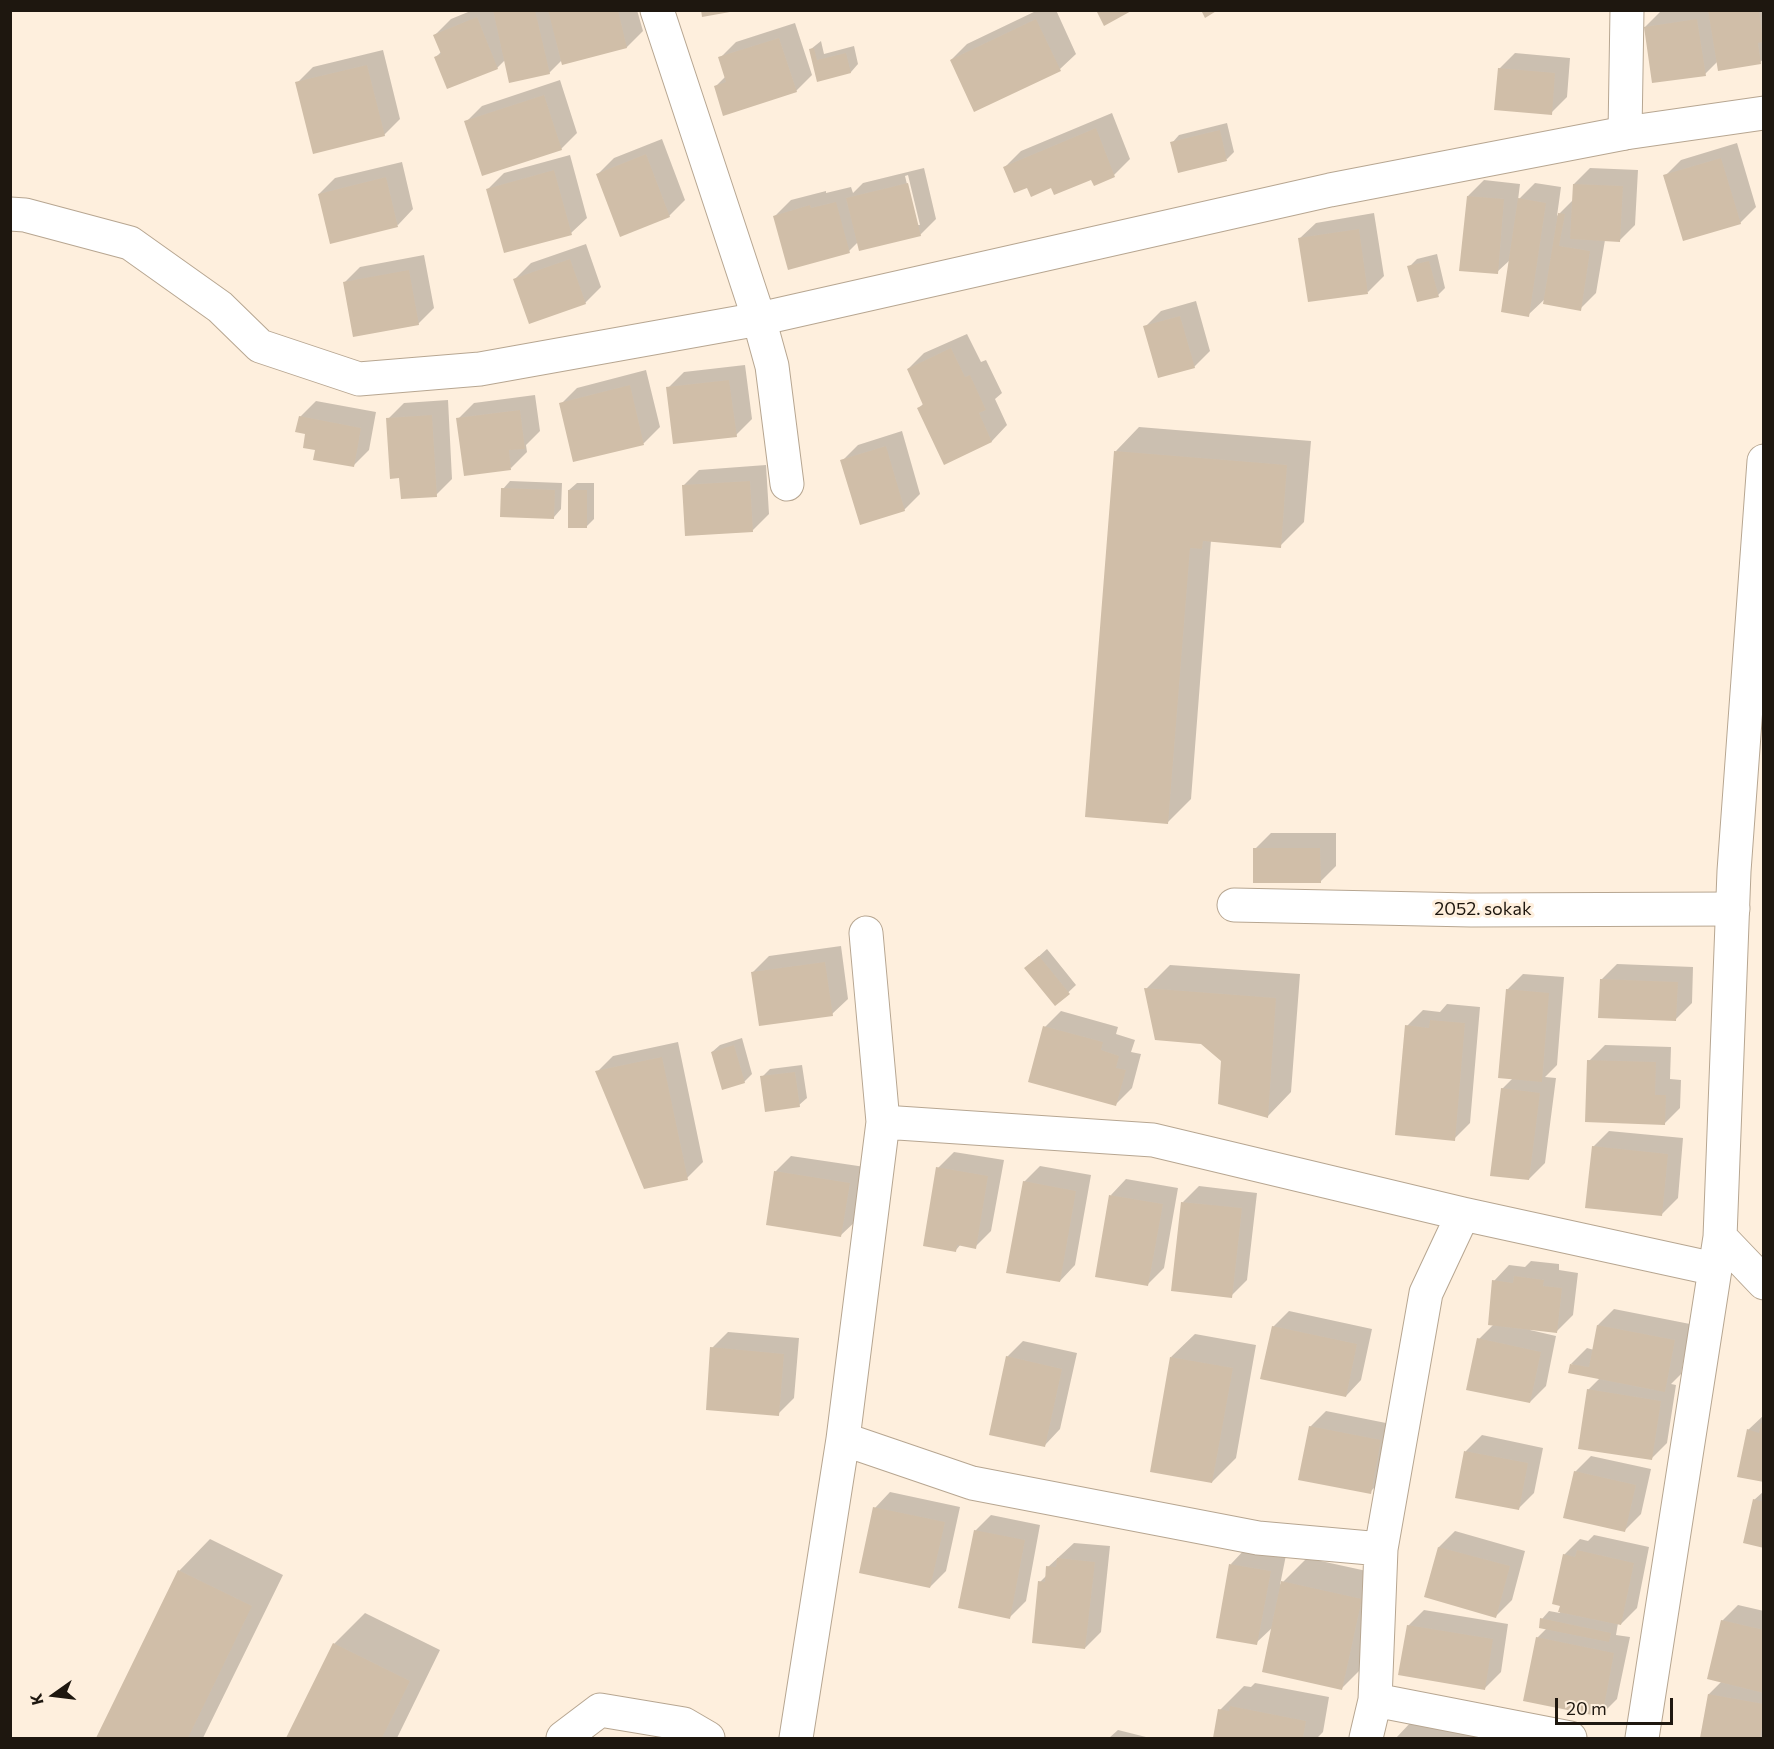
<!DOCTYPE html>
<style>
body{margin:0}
#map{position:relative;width:1774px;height:1749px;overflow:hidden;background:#feefdd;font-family:Commissioner,sans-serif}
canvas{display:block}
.frame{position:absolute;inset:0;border:12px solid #1e170f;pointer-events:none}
.north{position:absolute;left:24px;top:1665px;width:60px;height:60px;-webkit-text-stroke:4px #feefdd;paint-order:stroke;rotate:256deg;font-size:16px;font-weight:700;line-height:24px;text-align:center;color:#1e170f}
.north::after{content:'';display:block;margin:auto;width:21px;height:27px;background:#1e170f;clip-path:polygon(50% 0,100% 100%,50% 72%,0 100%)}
.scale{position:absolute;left:1555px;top:1698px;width:118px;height:27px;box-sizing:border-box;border:3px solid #1e170f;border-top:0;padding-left:8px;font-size:18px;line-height:21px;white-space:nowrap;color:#1e170f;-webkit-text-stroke:4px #feefdd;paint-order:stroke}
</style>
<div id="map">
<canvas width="1774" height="1749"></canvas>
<div class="frame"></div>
<div class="north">K</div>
<div class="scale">20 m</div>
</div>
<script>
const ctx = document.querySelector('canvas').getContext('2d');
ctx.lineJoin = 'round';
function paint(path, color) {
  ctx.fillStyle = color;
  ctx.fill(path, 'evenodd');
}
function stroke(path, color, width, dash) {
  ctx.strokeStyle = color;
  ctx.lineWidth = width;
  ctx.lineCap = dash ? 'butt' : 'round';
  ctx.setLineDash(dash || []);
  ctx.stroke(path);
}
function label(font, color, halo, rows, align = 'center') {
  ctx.font = font + ' Commissioner,sans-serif';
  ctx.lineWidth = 6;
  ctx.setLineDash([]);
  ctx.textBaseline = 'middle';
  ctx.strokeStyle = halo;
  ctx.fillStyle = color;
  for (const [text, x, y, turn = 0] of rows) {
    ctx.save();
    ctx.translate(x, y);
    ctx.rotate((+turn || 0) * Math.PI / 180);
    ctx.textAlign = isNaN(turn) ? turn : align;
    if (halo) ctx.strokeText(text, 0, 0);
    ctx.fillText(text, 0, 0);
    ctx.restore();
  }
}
const shadow = new Path2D(`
 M 473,10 L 637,10 L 643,31 L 627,47 L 562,60 L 549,73 L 506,59 L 497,68 L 436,57 L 441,52 L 435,35 L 451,19 Z
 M 1038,10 L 1056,10 L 1076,54 L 1060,69 L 951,60 L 967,44 Z
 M 1666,10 L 1764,10 L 1764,59 L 1760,62 L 1718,61 L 1705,74 L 1645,27 L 1661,11 Z
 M 795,23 L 812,75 L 796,91 L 716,86 L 726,76 L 720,58 L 736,42 Z
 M 821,41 L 824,54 L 854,46 L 858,64 L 851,72 L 818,80 L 811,49 Z
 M 383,50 L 400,119 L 384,135 L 297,83 L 313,67 Z
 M 1515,53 L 1570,58 L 1567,97 L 1551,113 L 1499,69 Z
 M 560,80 L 577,133 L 561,149 L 466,122 L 482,106 Z
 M 1112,113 L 1130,159 L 1114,175 L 1094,184 L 1092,178 L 1052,186 L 1027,186 L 1005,167 L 1021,151 Z
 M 1227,123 L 1234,152 L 1227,159 L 1172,143 L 1179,135 Z
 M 662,139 L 685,200 L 669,216 L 598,174 L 614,158 Z
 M 1737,143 L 1756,207 L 1740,223 L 1665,176 L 1681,160 Z
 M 570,155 L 587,218 L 571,233 L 488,189 L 504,173 Z
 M 402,162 L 413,209 L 398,225 L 319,194 L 335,178 Z
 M 924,168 L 936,219 L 920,235 L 858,242 L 849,251 L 775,216 L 791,200 L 826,191 L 826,193 L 851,187 L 853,193 L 863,183 ZM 908,175 L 920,225 L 917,225 L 905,176 Z
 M 1590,168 L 1638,170 L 1635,225 L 1619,241 L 1605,240 L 1596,293 L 1580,309 L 1546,298 L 1528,315 L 1510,260 L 1497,272 L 1468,196 L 1484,180 L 1520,184 L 1518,200 L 1535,183 L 1561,187 L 1557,216 L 1574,199 L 1574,184 Z
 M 1374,213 L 1384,276 L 1368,292 L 1300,238 L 1316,223 Z
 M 586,244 L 601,287 L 585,303 L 515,279 L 531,263 Z
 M 1437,254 L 1445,288 L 1438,295 L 1409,267 L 1417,259 Z
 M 424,255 L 434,308 L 418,324 L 344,283 L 360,267 Z
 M 1196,301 L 1210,351 L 1194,367 L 1145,327 L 1161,311 Z
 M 967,334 L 981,362 L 986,360 L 1002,393 L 995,399 L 1007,425 L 992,441 L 944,463 L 919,408 L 924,403 L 908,369 L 924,353 Z
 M 745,365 L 752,419 L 736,435 L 668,388 L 684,372 Z
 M 646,370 L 660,427 L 644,443 L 574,460 L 561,404 L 577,388 Z
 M 535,395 L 540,431 L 526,445 L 527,452 L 511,468 L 458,419 L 474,403 Z
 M 448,400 L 452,479 L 436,495 L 400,477 L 388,419 L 404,403 Z
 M 316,401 L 376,412 L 369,450 L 353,466 L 317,449 L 307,432 L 300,417 Z
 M 1139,427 L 1311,441 L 1304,522 L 1280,546 L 1211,540 L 1191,799 L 1167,823 L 1116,451 Z
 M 902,431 L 920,494 L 904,510 L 842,461 L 858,445 Z
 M 766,465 L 769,514 L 753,530 L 683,486 L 699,470 Z
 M 510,481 L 562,483 L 561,509 L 554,517 L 503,489 Z
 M 577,483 L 594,483 L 594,519 L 586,527 L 569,490 Z
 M 1271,833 L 1336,833 L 1336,866 L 1320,882 L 1255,849 Z
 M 841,946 L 848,999 L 832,1014 L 753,972 L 769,956 Z
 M 1047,949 L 1076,985 L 1056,1004 L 1026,968 Z
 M 1617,964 L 1693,967 L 1692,1003 L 1676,1019 L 1601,980 Z
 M 1170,965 L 1300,974 L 1291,1092 L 1268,1116 L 1223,1061 L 1146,989 Z
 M 1523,974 L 1564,977 L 1557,1065 L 1545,1077 L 1556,1078 L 1545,1163 L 1529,1179 L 1502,1089 L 1513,1078 L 1507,990 Z
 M 1447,1004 L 1480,1007 L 1470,1123 L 1454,1139 L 1407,1026 L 1423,1010 L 1440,1012 Z
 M 1061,1011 L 1118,1027 L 1116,1034 L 1135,1040 L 1131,1052 L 1141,1054 L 1132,1088 L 1116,1104 L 1045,1027 Z
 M 742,1038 L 752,1074 L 744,1082 L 712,1052 L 720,1045 Z
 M 678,1042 L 703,1162 L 687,1178 L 597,1072 L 613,1056 Z
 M 1605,1045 L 1671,1047 L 1670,1079 L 1681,1080 L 1680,1108 L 1664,1124 L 1589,1061 Z
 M 802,1065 L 807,1098 L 799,1105 L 762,1077 L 770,1069 Z
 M 1609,1131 L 1683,1138 L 1678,1198 L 1662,1214 L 1593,1147 Z
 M 954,1152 L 1004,1160 L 991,1231 L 975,1247 L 961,1244 L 956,1250 L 938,1168 Z
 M 791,1156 L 865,1167 L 857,1220 L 841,1235 L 775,1172 Z
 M 1040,1166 L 1091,1175 L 1075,1265 L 1060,1281 L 1024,1182 Z
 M 1126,1179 L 1178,1188 L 1164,1268 L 1148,1284 L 1111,1195 Z
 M 1199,1186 L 1257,1193 L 1247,1280 L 1231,1296 L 1183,1202 Z
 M 1531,1261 L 1559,1264 L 1559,1270 L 1578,1273 L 1573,1315 L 1557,1331 L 1530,1328 L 1530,1330 L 1556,1336 L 1546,1386 L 1530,1402 L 1479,1339 L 1494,1324 L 1494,1281 L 1509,1265 L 1525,1267 Z
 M 1614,1309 L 1690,1324 L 1681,1374 L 1671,1384 L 1676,1385 L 1667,1443 L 1651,1459 L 1588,1390 L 1600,1378 L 1571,1364 L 1587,1348 L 1594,1350 L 1598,1325 Z
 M 1289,1311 L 1372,1329 L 1361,1380 L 1346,1396 L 1273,1327 Z
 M 728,1332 L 799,1338 L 794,1398 L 778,1414 L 712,1348 Z
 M 1195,1334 L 1256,1345 L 1236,1458 L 1212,1482 L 1171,1357 Z
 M 1023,1341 L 1077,1353 L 1060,1429 L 1045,1445 L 1007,1357 Z
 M 1326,1411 L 1396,1425 L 1386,1476 L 1370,1492 L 1310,1427 Z
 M 1764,1415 L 1764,1481 L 1748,1430 Z
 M 1482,1435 L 1543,1448 L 1534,1493 L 1518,1509 L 1457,1496 L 1466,1451 Z
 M 1591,1456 L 1651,1469 L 1641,1514 L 1625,1530 L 1575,1472 Z
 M 1764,1491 L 1764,1546 L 1754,1500 Z
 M 890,1492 L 960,1507 L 946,1571 L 930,1587 L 875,1508 Z
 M 991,1515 L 1040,1525 L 1026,1601 L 1010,1617 L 975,1531 Z
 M 1455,1531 L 1525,1551 L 1512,1600 L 1496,1616 L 1426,1596 L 1439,1547 Z
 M 1594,1535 L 1649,1547 L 1637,1608 L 1621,1624 L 1618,1623 L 1616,1635 L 1630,1637 L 1617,1699 L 1601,1715 L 1537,1638 L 1547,1628 L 1542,1619 L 1549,1611 L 1560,1613 L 1564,1555 L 1580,1539 L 1588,1541 Z
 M 210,1539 L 283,1575 L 203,1738 L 98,1738 L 179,1571 Z
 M 1074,1543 L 1110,1546 L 1101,1632 L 1085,1648 L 1040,1582 L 1047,1575 L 1048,1567 Z
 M 1246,1548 L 1286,1555 L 1280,1585 L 1307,1558 L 1385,1575 L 1366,1664 L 1342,1688 L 1273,1627 L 1256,1643 L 1231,1564 Z
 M 1738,1605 L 1764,1611 L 1764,1738 L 1712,1738 L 1701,1737 L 1709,1694 L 1722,1681 L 1722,1621 Z
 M 1424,1610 L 1508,1624 L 1501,1672 L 1485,1688 L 1408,1626 Z
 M 365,1613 L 440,1650 L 397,1738 L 288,1738 L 334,1644 Z
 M 1255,1683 L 1329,1697 L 1323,1732 L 1317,1738 L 1215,1738 L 1220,1710 L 1244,1686 L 1251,1687 Z
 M 1412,1721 L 1481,1735 L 1481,1738 L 1396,1738 Z
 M 1118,1730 L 1150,1738 L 1109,1738 Z`);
const building = new Path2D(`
 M 493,10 L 535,10 L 550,74 L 509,83 Z
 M 548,10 L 618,10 L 627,48 L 562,65 Z
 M 701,10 L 729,10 L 730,12 L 702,17 Z
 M 1096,10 L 1133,10 L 1104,26 Z
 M 1201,10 L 1218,10 L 1205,18 Z
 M 1708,10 L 1759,10 L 1763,42 L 1758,43 L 1761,64 L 1718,71 Z
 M 477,17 L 498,69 L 447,89 L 434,57 L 441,54 L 433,35 Z
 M 1036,19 L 1061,71 L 974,112 L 950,60 Z
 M 1697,19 L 1706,76 L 1652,83 L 1644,27 Z
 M 779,38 L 797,92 L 723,116 L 714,86 L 726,82 L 718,57 Z
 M 814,48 L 817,60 L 846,53 L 851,73 L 817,82 L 809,49 Z
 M 367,65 L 385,136 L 313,154 L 295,82 Z
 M 1498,68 L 1555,73 L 1552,115 L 1494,110 Z
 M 544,95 L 562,150 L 482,176 L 464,121 Z
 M 1096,128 L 1115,177 L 1094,186 L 1091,180 L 1054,195 L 1051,188 L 1031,197 L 1027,188 L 1014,193 L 1003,167 Z
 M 1220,130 L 1227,161 L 1178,173 L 1170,142 Z
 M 646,154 L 670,217 L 620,237 L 596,174 Z
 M 1721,158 L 1741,224 L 1683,241 L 1663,175 Z
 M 554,170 L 572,235 L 504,253 L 486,189 Z
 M 386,177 L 398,227 L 330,244 L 318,194 Z
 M 908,183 L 921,236 L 859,251 L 846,198 Z
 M 1573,184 L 1623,186 L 1620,242 L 1570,239 Z
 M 1467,196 L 1504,199 L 1498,274 L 1459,271 Z
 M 1518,198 L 1546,203 L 1529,317 L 1501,312 Z
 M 836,202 L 850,253 L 788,270 L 773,216 L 810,205 L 811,208 Z
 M 1558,213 L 1565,214 L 1559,246 L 1590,251 L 1581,311 L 1543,304 Z
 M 1359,229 L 1368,294 L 1308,302 L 1298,238 Z
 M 570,259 L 586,304 L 529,324 L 513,279 Z
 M 1429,261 L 1439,297 L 1417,302 L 1407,266 Z
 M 409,270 L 419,325 L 353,337 L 343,282 Z
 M 1180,316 L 1195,368 L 1158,378 L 1143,326 Z
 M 951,348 L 965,377 L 970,375 L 986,410 L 979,413 L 992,442 L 944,465 L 917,408 L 923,405 L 907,369 Z
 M 729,380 L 737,437 L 673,444 L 666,387 Z
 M 630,385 L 644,445 L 573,462 L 559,403 Z
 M 520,410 L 525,449 L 509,450 L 511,470 L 464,476 L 456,418 Z
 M 432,415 L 437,497 L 401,499 L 399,478 L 390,479 L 386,418 Z
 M 299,416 L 361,428 L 354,467 L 313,460 L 315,450 L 303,448 L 305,434 L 295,432 Z
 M 886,446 L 905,511 L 860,525 L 840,460 Z
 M 1114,451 L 1287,465 L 1281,548 L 1203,541 L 1202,549 L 1190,548 L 1168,824 L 1085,817 Z
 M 750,481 L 753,532 L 685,536 L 682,485 Z
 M 501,488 L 555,490 L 554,519 L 500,517 Z
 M 568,490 L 587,490 L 587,528 L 568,528 Z
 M 1253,848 L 1320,848 L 1321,883 L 1253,883 Z
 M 1039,956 L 1070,994 L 1055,1006 L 1024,968 Z
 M 825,962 L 833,1016 L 759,1026 L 751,972 Z
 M 1600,979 L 1678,982 L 1676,1021 L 1598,1018 Z
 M 1144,988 L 1276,998 L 1268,1118 L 1218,1104 L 1221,1061 L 1201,1044 L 1155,1040 Z
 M 1506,989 L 1549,993 L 1542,1082 L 1498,1078 Z
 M 1430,1020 L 1465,1023 L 1455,1141 L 1395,1135 L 1405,1025 L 1429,1028 Z
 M 1043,1026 L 1103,1042 L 1101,1050 L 1119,1056 L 1116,1068 L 1126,1070 L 1116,1106 L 1028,1082 Z
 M 734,1045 L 745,1083 L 722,1090 L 711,1052 Z
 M 662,1057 L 688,1180 L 644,1189 L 595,1071 Z
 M 1587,1060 L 1656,1062 L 1655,1095 L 1666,1095 L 1665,1125 L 1585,1122 Z
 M 795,1072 L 800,1107 L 765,1112 L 760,1076 Z
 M 1501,1088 L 1540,1093 L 1529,1180 L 1490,1176 Z
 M 1592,1146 L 1668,1154 L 1662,1216 L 1585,1208 Z
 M 936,1167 L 988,1176 L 976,1249 L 957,1245 L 956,1252 L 923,1246 Z
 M 774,1171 L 850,1183 L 841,1237 L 766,1225 Z
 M 1023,1181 L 1076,1191 L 1060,1282 L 1006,1273 Z
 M 1109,1195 L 1163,1204 L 1148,1286 L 1095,1277 Z
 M 1181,1202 L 1242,1208 L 1232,1298 L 1171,1291 Z
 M 1514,1276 L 1544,1280 L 1543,1286 L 1562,1288 L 1557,1333 L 1488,1325 L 1492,1280 L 1513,1283 Z
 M 1597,1325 L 1675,1340 L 1665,1392 L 1568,1373 L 1570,1364 L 1589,1367 Z
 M 1272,1326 L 1357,1344 L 1346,1397 L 1260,1379 Z
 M 1477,1338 L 1541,1352 L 1530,1403 L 1466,1390 Z
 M 710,1347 L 784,1354 L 779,1416 L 706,1410 Z
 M 1006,1356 L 1062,1369 L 1045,1447 L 989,1435 Z
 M 1170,1357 L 1233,1368 L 1212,1483 L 1150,1472 Z
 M 1587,1389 L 1661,1401 L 1652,1460 L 1578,1449 Z
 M 1761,1423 L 1764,1423 L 1764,1482 L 1737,1477 L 1747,1429 L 1759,1433 Z
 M 1309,1426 L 1381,1440 L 1371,1494 L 1298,1480 Z
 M 1464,1451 L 1528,1463 L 1519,1510 L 1455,1498 Z
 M 1574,1471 L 1636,1485 L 1625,1532 L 1563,1518 Z
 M 1753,1499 L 1764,1502 L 1764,1548 L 1743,1543 Z
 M 873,1507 L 945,1522 L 930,1588 L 859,1573 Z
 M 974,1530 L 1025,1540 L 1010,1619 L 958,1608 Z
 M 1438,1547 L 1510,1566 L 1496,1618 L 1424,1597 Z
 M 1577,1550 L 1634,1563 L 1621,1625 L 1558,1612 L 1560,1606 L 1552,1604 L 1563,1554 L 1575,1557 Z
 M 1057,1558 L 1095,1562 L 1085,1649 L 1032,1643 L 1038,1581 L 1045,1582 L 1046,1566 L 1056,1567 Z
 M 1229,1564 L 1271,1571 L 1257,1645 L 1216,1638 Z
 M 178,1570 L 252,1606 L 188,1738 L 96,1738 Z
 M 1281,1581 L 1362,1599 L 1342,1690 L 1262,1672 Z
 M 1540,1618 L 1611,1633 L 1609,1642 L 1539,1628 Z
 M 1721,1620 L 1764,1630 L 1764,1693 L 1707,1679 Z
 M 1407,1625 L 1493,1639 L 1485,1690 L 1398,1675 Z
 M 1536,1637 L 1614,1653 L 1602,1717 L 1523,1701 Z
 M 333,1643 L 410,1681 L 382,1738 L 286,1738 Z
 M 1708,1694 L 1764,1704 L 1764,1717 L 1760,1738 L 1700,1738 Z
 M 1230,1706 L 1306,1721 L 1303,1738 L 1213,1738 L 1218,1709 L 1229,1711 Z`);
const minor = new Path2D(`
 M 657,10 L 759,319 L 772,366 L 787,484
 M 1625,133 L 1627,10
 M 1234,905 L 1471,910 L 1733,909
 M 883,1122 L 1153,1140 L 1463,1214 L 1715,1269
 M 843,1439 L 972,1483 L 1258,1538 L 1381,1549
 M 1375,1700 L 1570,1738
 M 563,1738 L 600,1710 L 684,1724 L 708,1738
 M 796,1738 L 843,1439 L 883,1122 L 866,933
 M 1366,1738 L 1375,1700 L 1381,1549 L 1426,1293 L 1463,1214`);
const tertiary = new Path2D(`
 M 10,214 L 25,215 L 130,243 L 220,307 L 260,346 L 359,379 L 480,369 L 759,319 L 1330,190 L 1625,133 L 1764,113`);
const secondary = new Path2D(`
 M 1720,1237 L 1764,1283
 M 1642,1738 L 1720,1237 L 1734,871 L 1764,461`);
const streetNames = [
 ["2052. sokak",1483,909]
];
paint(shadow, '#0003');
paint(building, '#d0bea8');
stroke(minor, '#b7a691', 35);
stroke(tertiary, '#b7a691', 35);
stroke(secondary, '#b7a691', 35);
stroke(minor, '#fff', 33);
stroke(tertiary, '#fff', 33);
stroke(secondary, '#fff', 33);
label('18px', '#1e170f', '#feefdd', streetNames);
</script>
